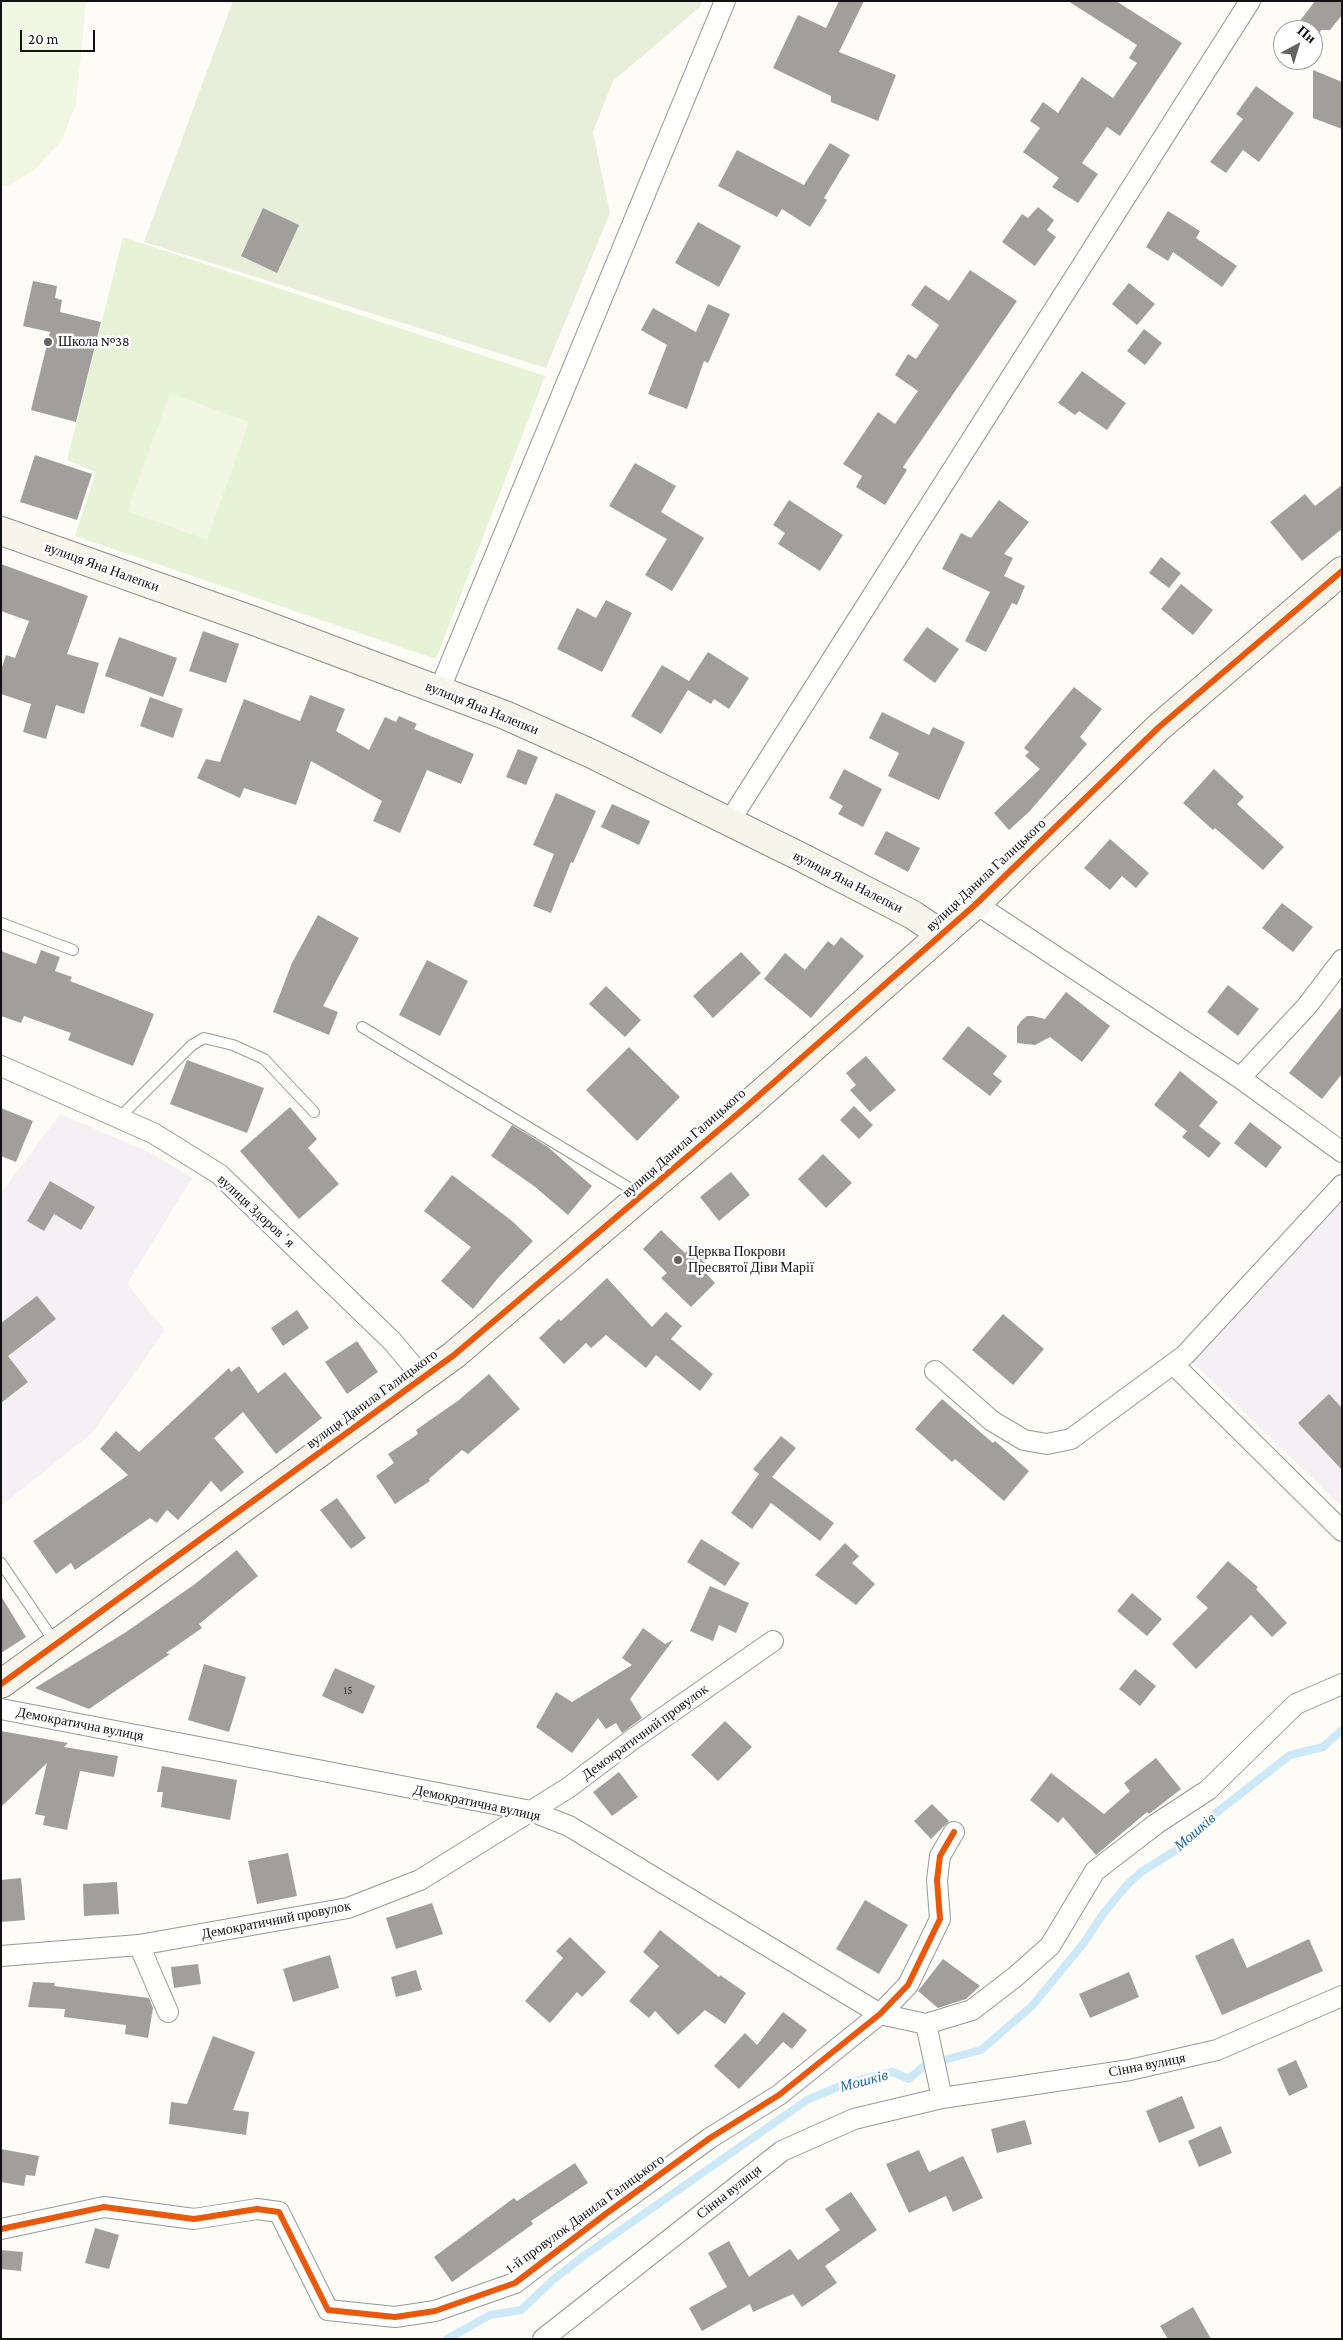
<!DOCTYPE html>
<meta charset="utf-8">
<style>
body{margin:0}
#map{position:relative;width:1343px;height:2340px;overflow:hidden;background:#fdfcf7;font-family:"Crimson Pro",serif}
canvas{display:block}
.frame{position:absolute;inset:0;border:2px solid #111;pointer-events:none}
.north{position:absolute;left:1273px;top:20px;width:50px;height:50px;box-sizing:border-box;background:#fff;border:1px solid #a0a0a0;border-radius:50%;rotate:39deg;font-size:14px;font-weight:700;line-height:20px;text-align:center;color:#111}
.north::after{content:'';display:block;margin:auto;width:18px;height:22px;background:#646362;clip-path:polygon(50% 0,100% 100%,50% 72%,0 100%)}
.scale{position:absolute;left:20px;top:30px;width:75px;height:22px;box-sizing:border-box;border:2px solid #111;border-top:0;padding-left:6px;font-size:15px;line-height:18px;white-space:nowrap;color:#111;-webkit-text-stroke:4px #fff;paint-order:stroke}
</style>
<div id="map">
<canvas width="1343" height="2340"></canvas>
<div class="frame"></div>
<div class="north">Пн</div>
<div class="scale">20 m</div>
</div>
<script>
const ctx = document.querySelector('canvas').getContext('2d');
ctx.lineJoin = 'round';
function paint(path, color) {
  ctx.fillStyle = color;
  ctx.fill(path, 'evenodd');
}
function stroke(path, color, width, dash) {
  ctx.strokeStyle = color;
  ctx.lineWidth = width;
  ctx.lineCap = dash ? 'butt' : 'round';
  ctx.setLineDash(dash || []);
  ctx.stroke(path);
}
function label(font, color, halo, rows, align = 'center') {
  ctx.font = font + ' "Crimson Pro",serif';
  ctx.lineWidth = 5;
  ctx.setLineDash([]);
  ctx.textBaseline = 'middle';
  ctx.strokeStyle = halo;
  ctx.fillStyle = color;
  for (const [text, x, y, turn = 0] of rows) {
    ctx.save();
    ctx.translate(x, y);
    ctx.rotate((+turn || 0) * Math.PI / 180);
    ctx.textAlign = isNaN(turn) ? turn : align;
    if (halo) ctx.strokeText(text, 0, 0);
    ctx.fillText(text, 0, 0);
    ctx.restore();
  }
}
const industrial = new Path2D(`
 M 60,1114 L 149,1152 L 192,1178 L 127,1284 L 165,1330 L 92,1433 L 1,1506 L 1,1193 Z
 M 1342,1190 L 1342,1507 L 1189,1359 Z`);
const green = new Path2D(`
 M 123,237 L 545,376 L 436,659 L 75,536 L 96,472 L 67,460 Z`);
const cemetery = new Path2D(`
 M 233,1 L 702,1 L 700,7 L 613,81 L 593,132 L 610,213 L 546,368 L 144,242 Z`);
const pitch = new Path2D(`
 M 1,1 L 86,1 L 76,104 L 61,141 L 35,169 L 10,185 L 1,186 Z
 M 170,393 L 249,422 L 207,540 L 127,511 Z`);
const stream = new Path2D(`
 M 447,2339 L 490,2315 L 521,2310 L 554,2279 L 585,2255 L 807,2100 L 847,2083 L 893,2072 L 909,2079 L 925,2065 L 981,2050 L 1032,2006 L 1083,1944 L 1103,1914 L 1126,1886 L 1141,1872 L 1181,1847 L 1216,1813 L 1290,1755 L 1323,1747 L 1342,1730`);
const building = new Path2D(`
 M 839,1 L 864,1 L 839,52 L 896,75 L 878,121 L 831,102 L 831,96 L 773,68 L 798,15 L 826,28 Z
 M 1068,1 L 1116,1 L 1182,43 L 1120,136 L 1107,127 L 1082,163 L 1098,174 L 1078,203 L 1052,187 L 1059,178 L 1023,152 L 1040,128 L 1030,121 L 1043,102 L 1058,113 L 1082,77 L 1113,98 L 1137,63 L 1129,58 L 1137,45 Z
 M 1315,1 L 1342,1 L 1342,15 L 1330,30 L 1321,30 L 1313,46 L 1313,30 L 1293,30 Z
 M 1313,70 L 1342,82 L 1342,129 L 1313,118 Z
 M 1256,86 L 1294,113 L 1259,162 L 1243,150 L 1226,173 L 1210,162 L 1243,119 L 1236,114 Z
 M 830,143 L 850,155 L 824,198 L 827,200 L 810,227 L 782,209 L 777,217 L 718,186 L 737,150 L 804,185 Z
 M 1038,207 L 1054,220 L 1047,230 L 1056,237 L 1035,266 L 1002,242 L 1022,214 L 1028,218 Z
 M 263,208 L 299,225 L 277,273 L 241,256 Z
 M 1168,211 L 1200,231 L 1196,238 L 1237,266 L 1222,287 L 1173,252 L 1168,261 L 1146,247 Z
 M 698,222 L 741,246 L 719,287 L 675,263 Z
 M 970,270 L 1017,301 L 903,467 L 907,470 L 885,505 L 856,487 L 862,476 L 843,464 L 878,412 L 895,424 L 918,391 L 895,375 L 908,354 L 916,359 L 939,325 L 911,305 L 925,285 L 949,301 Z
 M 33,281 L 57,286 L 55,298 L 62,300 L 60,312 L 101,322 L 76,422 L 31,410 L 50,332 L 23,326 Z
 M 1129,283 L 1155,304 L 1137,325 L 1112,304 Z
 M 708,304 L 730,314 L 708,363 L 704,361 L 687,409 L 648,394 L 667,345 L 641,330 L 653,308 L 696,332 Z
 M 1144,329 L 1162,343 L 1145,365 L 1127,351 Z
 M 1082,371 L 1126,403 L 1107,430 L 1079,411 L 1075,415 L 1058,403 Z
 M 35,455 L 92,474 L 77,520 L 20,502 Z
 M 635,463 L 676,486 L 661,512 L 704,538 L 672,591 L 645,575 L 667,539 L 609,506 Z
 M 1342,485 L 1342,529 L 1302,561 L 1270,522 L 1305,494 L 1315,506 Z
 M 789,500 L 843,535 L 820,571 L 778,544 L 785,533 L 773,525 Z
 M 999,500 L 1029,522 L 1004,554 L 1013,558 L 1004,576 L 1025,586 L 1017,605 L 1012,603 L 986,652 L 965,641 L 990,592 L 942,569 L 961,533 L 971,538 Z
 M 1161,557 L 1181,573 L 1169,588 L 1149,573 Z
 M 1,564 L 88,596 L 67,654 L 99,663 L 84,714 L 56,705 L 46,739 L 23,732 L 31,704 L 1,694 L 1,670 L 6,655 L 15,658 L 29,621 L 1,611 Z
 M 1181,584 L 1213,610 L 1193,635 L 1161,609 Z
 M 606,600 L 632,613 L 602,672 L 557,649 L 577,608 L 596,618 Z
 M 927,627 L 959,649 L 935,683 L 903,660 Z
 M 203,631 L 239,644 L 226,683 L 189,671 Z
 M 119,637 L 177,658 L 163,697 L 105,676 Z
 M 708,652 L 749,678 L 729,709 L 714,699 L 711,704 L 688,690 L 661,734 L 631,716 L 662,665 L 689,681 Z
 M 1074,687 L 1102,709 L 1080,737 L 1087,744 L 1030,811 L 1009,830 L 994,813 L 1040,769 L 1025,756 L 1029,752 L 1024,748 Z
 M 310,695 L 345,709 L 336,731 L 369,750 L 385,717 L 396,722 L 399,716 L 417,724 L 414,729 L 474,754 L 461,784 L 427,770 L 400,833 L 373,821 L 382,801 L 311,761 L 296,805 L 244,788 L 240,798 L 197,778 L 206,759 L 220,762 L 244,699 L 300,721 Z
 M 150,697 L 183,709 L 173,738 L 140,726 Z
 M 882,712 L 929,735 L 933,727 L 965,742 L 939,800 L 888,776 L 899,753 L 869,738 Z
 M 518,749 L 538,757 L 526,785 L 506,777 Z
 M 844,769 L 882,789 L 863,827 L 838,814 L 843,806 L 829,798 Z
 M 1214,769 L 1244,797 L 1237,804 L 1284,847 L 1263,870 L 1215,828 L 1213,830 L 1183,803 Z
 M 556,793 L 596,811 L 573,863 L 571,862 L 551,913 L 533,906 L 554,854 L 533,845 Z
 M 612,804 L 650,821 L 639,845 L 601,827 Z
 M 886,831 L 920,848 L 908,872 L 874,854 Z
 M 1110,839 L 1149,873 L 1136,888 L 1122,876 L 1110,890 L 1084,868 Z
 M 1282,903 L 1313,927 L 1293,952 L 1262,928 Z
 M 318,915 L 359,938 L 323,1006 L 338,1012 L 329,1035 L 273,1012 L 292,963 Z
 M 841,937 L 864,956 L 811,1018 L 764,979 L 785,953 L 805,970 L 828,941 L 834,946 Z
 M 41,950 L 60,957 L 55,971 L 72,977 L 70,981 L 154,1014 L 133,1066 L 68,1040 L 71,1033 L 24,1016 L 21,1023 L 1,1016 L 1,951 L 36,964 Z
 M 741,952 L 761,973 L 713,1018 L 693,996 Z
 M 427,960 L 468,981 L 440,1036 L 399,1015 Z
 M 1228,985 L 1259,1009 L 1238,1036 L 1207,1012 Z
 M 606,986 L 641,1020 L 625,1037 L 589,1004 Z
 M 1066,992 L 1110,1026 L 1082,1062 L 1050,1037 L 1035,1045 L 1017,1043 L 1017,1027 L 1021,1021 L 1027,1016 L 1033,1016 L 1045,1019 Z
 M 1342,1006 L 1342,1074 L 1322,1099 L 1289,1073 Z
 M 968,1026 L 1007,1056 L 993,1074 L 1002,1081 L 990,1096 L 942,1059 Z
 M 629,1047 L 680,1097 L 637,1141 L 586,1090 Z
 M 866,1056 L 896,1090 L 870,1112 L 850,1090 L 856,1085 L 846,1073 Z
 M 187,1060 L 264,1088 L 247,1133 L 170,1104 Z
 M 1180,1071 L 1218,1102 L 1199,1126 L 1221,1143 L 1209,1158 L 1182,1137 L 1187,1131 L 1154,1105 Z
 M 854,1106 L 873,1125 L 859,1139 L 840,1120 Z
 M 290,1107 L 317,1139 L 308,1148 L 339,1184 L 299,1219 L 240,1151 Z
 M 1,1108 L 33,1121 L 16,1162 L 1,1156 Z
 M 1250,1122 L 1282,1147 L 1266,1168 L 1234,1143 Z
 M 512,1125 L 548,1147 L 592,1186 L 568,1215 L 534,1186 L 491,1156 Z
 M 823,1154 L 852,1183 L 826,1208 L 798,1179 Z
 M 731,1172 L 750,1195 L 719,1221 L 700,1197 Z
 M 452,1175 L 512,1221 L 533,1241 L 498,1278 L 473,1309 L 441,1281 L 471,1247 L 424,1211 Z
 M 50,1181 L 95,1207 L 81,1230 L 54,1214 L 44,1231 L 27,1221 Z
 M 661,1230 L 685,1253 L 690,1248 L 708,1266 L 704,1271 L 715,1283 L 691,1307 L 661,1278 L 667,1273 L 643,1249 Z
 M 607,1278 L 652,1327 L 666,1312 L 682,1326 L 671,1339 L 713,1374 L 700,1391 L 656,1355 L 646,1368 L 606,1335 L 591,1348 L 586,1343 L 564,1364 L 539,1338 L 559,1319 L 561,1321 Z
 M 37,1296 L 56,1319 L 8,1356 L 28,1382 L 1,1403 L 1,1323 Z
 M 297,1310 L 309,1328 L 283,1346 L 271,1328 Z
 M 1003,1314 L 1044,1349 L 1013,1385 L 972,1350 Z
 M 357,1341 L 378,1372 L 347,1394 L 325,1362 Z
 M 239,1366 L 258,1393 L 285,1372 L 322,1418 L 276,1454 L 243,1412 L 214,1438 L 244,1472 L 221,1492 L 211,1481 L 178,1520 L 167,1510 L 157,1523 L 150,1518 L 75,1570 L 71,1563 L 56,1574 L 33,1541 L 128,1475 L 100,1449 L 116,1431 L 139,1452 L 229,1368 L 231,1372 Z
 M 489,1374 L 520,1409 L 468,1454 L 462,1450 L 429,1479 L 430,1481 L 395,1504 L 376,1476 L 394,1463 L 388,1454 L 418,1434 L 416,1430 L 459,1400 Z
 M 1329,1394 L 1342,1408 L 1342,1470 L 1298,1423 Z
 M 942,1399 L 993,1443 L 995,1441 L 1029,1471 L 1004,1501 L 955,1459 L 952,1462 L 915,1429 Z
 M 781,1436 L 796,1448 L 772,1477 L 834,1523 L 820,1541 L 771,1503 L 752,1529 L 731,1513 L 759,1474 L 753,1469 Z
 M 337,1498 L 366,1538 L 351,1549 L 320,1510 Z
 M 701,1539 L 740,1563 L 725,1586 L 687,1562 Z
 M 845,1543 L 859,1556 L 852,1563 L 875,1584 L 856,1605 L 815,1575 Z
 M 237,1550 L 258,1576 L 199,1624 L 202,1628 L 166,1653 L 170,1654 L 89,1709 L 35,1688 L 126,1632 L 195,1584 Z
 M 1228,1561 L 1258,1587 L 1256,1589 L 1287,1623 L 1272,1637 L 1251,1615 L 1196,1669 L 1172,1644 L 1208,1608 L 1196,1597 Z
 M 710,1586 L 749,1603 L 736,1633 L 719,1625 L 713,1641 L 690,1631 Z
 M 1132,1593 L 1162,1619 L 1147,1636 L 1117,1611 Z
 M 1,1596 L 26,1637 L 1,1653 Z
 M 643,1628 L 665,1644 L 673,1640 L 630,1699 L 642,1718 L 622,1733 L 616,1723 L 606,1729 L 598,1718 L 572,1753 L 536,1727 L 556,1692 L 572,1702 L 632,1665 L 622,1658 Z
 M 204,1664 L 246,1677 L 229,1732 L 188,1720 Z
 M 335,1668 L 375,1686 L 363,1714 L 322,1696 Z
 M 1135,1669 L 1156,1686 L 1140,1706 L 1119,1689 Z
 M 725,1721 L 752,1747 L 718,1781 L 691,1755 Z
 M 1,1731 L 68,1743 L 64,1747 L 118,1756 L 114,1777 L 80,1771 L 67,1830 L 43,1825 L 45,1816 L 35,1814 L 47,1763 L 1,1807 Z
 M 1156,1758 L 1181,1789 L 1149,1814 L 1147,1812 L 1096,1855 L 1063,1817 L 1058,1823 L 1030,1800 L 1051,1773 L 1104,1814 L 1130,1791 L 1124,1783 Z
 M 162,1766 L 237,1780 L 230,1820 L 161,1807 L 163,1792 L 157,1792 Z
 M 619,1772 L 638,1797 L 612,1816 L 593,1792 Z
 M 932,1804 L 949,1821 L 931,1839 L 914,1821 Z
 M 288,1853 L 297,1896 L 257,1904 L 248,1861 Z
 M 21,1878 L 25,1920 L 1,1922 L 1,1880 Z
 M 117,1882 L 119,1914 L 84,1916 L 83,1884 Z
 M 865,1900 L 908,1925 L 879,1974 L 836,1949 Z
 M 432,1903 L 443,1934 L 396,1949 L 386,1918 Z
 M 660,1930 L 719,1977 L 720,1975 L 746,1993 L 725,2024 L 705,2010 L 678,2035 L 655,2011 L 649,2018 L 629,2001 L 659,1966 L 643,1952 Z
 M 570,1937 L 606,1972 L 582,1997 L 577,1992 L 550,2023 L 525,2001 L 563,1958 L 556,1951 Z
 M 1233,1938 L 1247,1968 L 1309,1939 L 1323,1971 L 1222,2015 L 1195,1956 Z
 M 330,1955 L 339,1988 L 293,2002 L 283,1969 Z
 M 943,1959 L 980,1986 L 966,1999 L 938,2008 L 918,1991 Z
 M 198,1964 L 201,1984 L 174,1988 L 171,1967 Z
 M 416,1970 L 422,1990 L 396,1997 L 391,1977 Z
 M 1129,1972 L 1139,1997 L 1090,2018 L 1079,1994 Z
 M 33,1982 L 55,1983 L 54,1986 L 149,1998 L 153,2008 L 148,2038 L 125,2034 L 126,2025 L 64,2017 L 65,2009 L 28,2007 Z
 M 783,2012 L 807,2030 L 792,2049 L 783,2042 L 739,2089 L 714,2066 L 745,2033 L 757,2045 Z
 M 213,2036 L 255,2052 L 233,2110 L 249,2112 L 246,2135 L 169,2124 L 171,2102 L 187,2104 Z
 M 1296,2060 L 1308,2087 L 1289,2096 L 1277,2069 Z
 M 1182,2096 L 1195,2128 L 1159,2143 L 1146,2111 Z
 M 1025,2120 L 1032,2144 L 997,2153 L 991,2129 Z
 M 1221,2126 L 1232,2153 L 1199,2167 L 1188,2141 Z
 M 1,2149 L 39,2156 L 35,2176 L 26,2175 L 24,2186 L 1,2182 Z
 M 919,2150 L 929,2172 L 963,2156 L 983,2198 L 953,2212 L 946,2196 L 909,2213 L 886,2164 Z
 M 575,2163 L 588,2183 L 531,2221 L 533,2224 L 452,2282 L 434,2257 L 514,2198 L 517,2201 Z
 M 851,2192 L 877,2230 L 825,2266 L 837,2283 L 802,2307 L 793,2294 L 753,2312 L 750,2304 L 702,2331 L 689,2308 L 727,2287 L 708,2253 L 729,2241 L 749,2277 L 790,2249 L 798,2260 L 840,2230 L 825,2209 Z
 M 95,2228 L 119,2235 L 109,2269 L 85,2263 Z
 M 1,2250 L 23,2252 L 21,2271 L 1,2269 Z
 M 1193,2307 L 1211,2339 L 1168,2339 L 1160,2326 Z`);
const lane = new Path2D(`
 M 1,923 L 73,950
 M 362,1027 L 641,1195
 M 119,1118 L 192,1045 L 204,1038 L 233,1045 L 264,1059 L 314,1112
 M 1,1563 L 56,1644`);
const street = new Path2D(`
 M 439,691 L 725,1
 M 729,822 L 1250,1
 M 976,904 L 1240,1078 L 1342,1152
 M 1,1066 L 153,1133 L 219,1174 L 392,1341 L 423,1378
 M 1240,1078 L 1307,1006 L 1342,960
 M 1173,1364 L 1342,1531
 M 935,1371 L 992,1421 L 1024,1440 L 1047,1444 L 1071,1439 L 1185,1355 L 1342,1185
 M 1,1709 L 531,1811 L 569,1826 L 880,2014 L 926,2024 L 942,2098
 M 139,1945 L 168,2012
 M 1,1956 L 139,1945 L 348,1908 L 420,1880 L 568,1788 L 633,1739 L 773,1641
 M 926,2024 L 972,2010 L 1015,1977 L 1050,1946 L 1095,1871 L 1156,1824 L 1208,1790 L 1296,1704 L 1342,1684
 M 1,2229 L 104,2207 L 194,2219 L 257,2209 L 279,2212 L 328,2310 L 395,2317 L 435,2311 L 515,2283 L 607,2213 L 710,2138 L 779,2095 L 880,2014 L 908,1985 L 940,1919 L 937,1880 L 940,1856 L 954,1832
 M 543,2339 L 782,2151 L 854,2119 L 942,2098 L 1130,2070 L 1217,2050 L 1342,1996`);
const secondary = new Path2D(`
 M 1,531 L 257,622 L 505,715 L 592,754 L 801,857 L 913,915 L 941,934
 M 1,1684 L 454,1355 L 747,1106 L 976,904 L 1159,727 L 1342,571`);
const cycleway = new Path2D(`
 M 1,1684 L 454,1355 L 747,1106 L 976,904 L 1159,727 L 1342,571
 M 1,2229 L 104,2207 L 194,2219 L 257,2209 L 279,2212 L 328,2310 L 395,2317 L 435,2311 L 515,2283 L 607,2213 L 710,2138 L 779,2095 L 880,2014 L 908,1985 L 940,1919 L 937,1880 L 940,1856 L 954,1832`);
const markers = [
 [48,342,5,"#646362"],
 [678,1260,5,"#646362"]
];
const numberNames = [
 ["15",348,1691]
];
const poiNames = [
 ["Школа №38",58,342],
 ["Церква Покрови",688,1252],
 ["Пресвятої Діви Марії",688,1268]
];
const streetNames = [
 ["вулиця Яна Налепки",102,567,20],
 ["вулиця Яна Налепки",482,708,22],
 ["вулиця Данила Галицького",986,875,-43],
 ["вулиця Яна Налепки",848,882,27],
 ["вулиця Данила Галицького",684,1143,-41],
 ["вулиця Здоровʼя",256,1211,43],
 ["вулиця Данила Галицького",372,1399,-36],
 ["Демократична вулиця",80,1724,11],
 ["Демократичний провулок",645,1732,-36],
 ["Демократична вулиця",477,1803,12],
 ["Демократичний провулок",276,1920,-11],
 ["Сінна вулиця",1147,2065,-11],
 ["Сінна вулиця",729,2192,-38],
 ["1-й провулок Данила Галицького",585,2214,-36]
];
const waterNames = [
 ["Мошків",1195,1832,-41],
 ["Мошків",864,2081,-15]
];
paint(industrial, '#f5f0f3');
paint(green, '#e7f3d7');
paint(cemetery, '#e9eedb');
paint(pitch, '#f0f6e1');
stroke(stream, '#cde8f7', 8);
paint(building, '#a19f9c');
stroke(lane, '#979795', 12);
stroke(street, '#979795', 22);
stroke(secondary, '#8e8d8b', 30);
stroke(lane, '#fffffe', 10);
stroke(street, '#fffffe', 20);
stroke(secondary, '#f6f4eb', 28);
stroke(cycleway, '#e8590c', 6);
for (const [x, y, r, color] of markers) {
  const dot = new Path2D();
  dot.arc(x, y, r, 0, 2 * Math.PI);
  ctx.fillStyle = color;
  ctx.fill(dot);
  stroke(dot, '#fff', 2);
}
label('11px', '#353434', null, numberNames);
label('14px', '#111', '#fff', poiNames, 'left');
label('14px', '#111', '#fff', streetNames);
label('italic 15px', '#1768a6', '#fff', waterNames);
</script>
